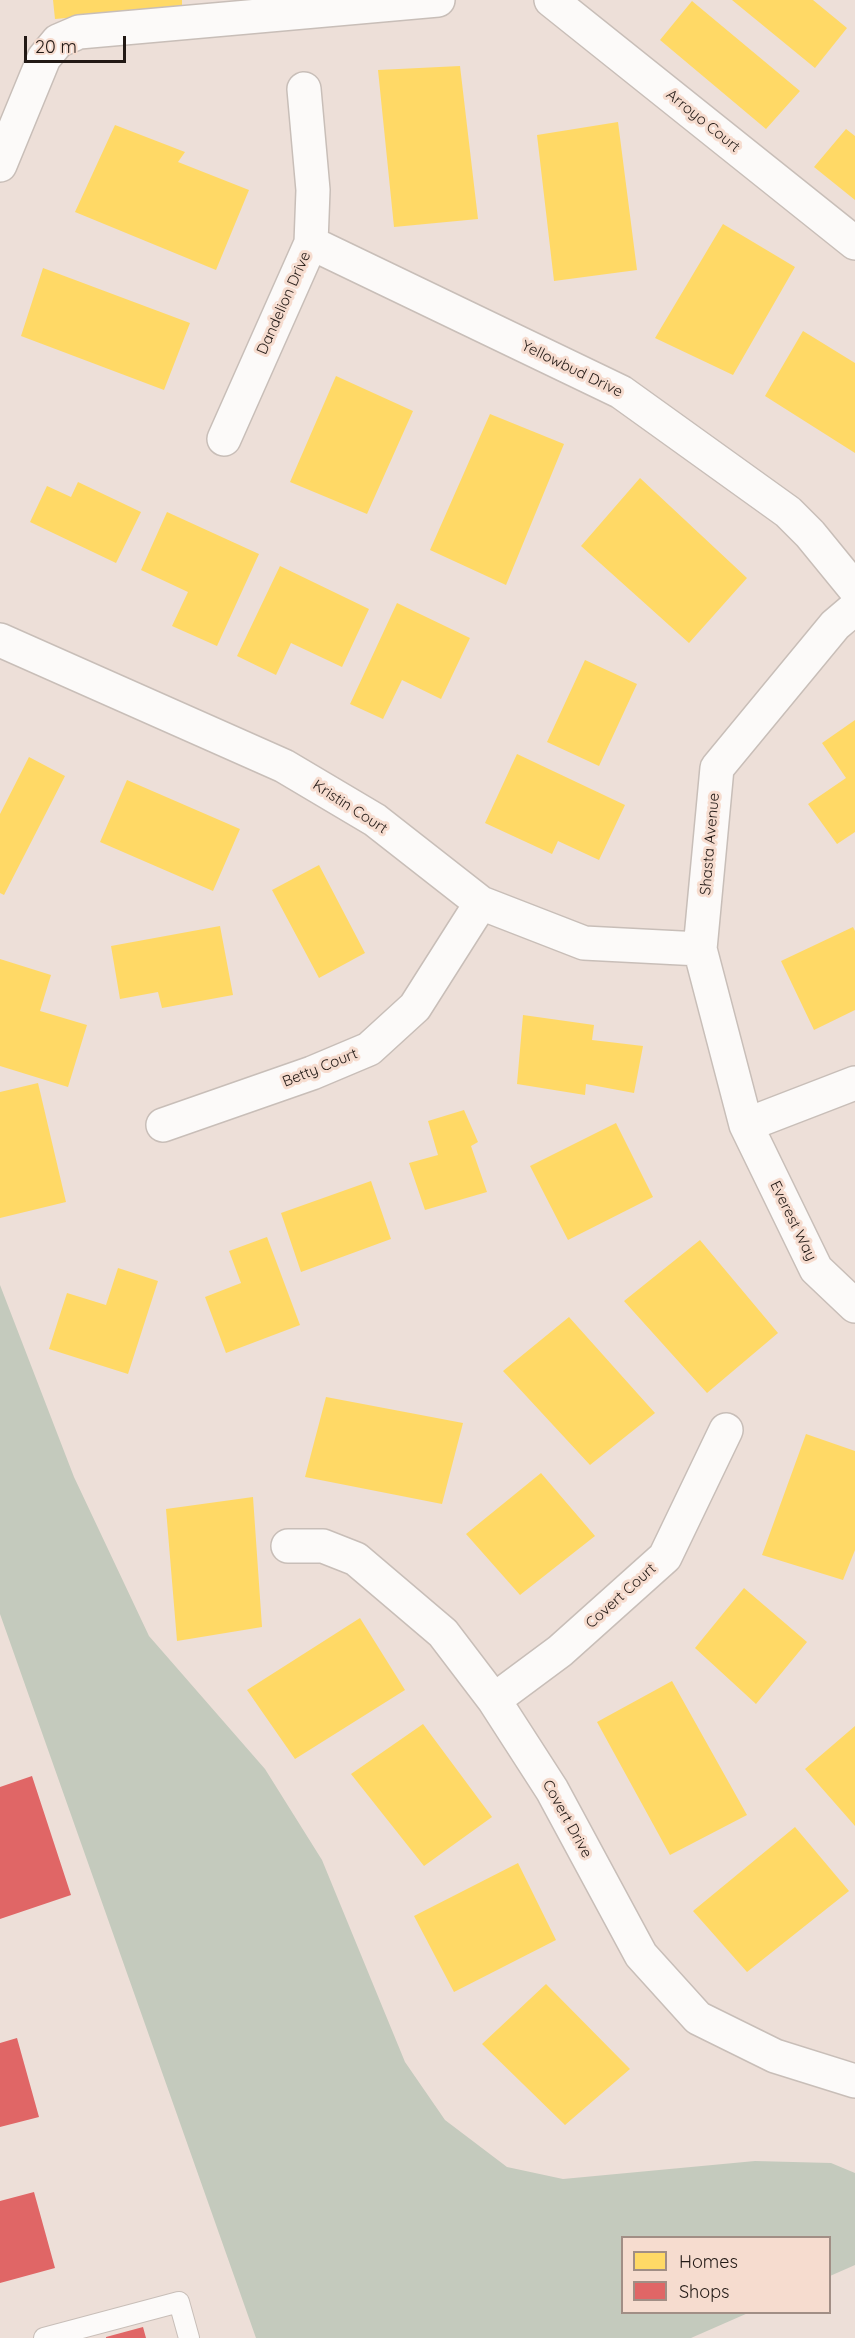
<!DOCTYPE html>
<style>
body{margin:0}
#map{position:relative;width:855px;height:2338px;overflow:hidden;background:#eddfd8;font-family:Quicksand,sans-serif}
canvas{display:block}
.legend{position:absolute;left:621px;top:2236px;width:210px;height:78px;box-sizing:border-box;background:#f6dccf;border:2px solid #a18e85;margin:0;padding:8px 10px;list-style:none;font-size:18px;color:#221915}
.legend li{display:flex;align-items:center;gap:12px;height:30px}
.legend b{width:30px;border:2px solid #a18e85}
.scale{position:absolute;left:24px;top:36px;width:102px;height:27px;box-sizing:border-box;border:3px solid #221915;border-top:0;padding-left:8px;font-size:18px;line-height:21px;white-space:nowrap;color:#221915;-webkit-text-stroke:4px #f6dccf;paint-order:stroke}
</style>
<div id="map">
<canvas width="855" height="2338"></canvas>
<ul class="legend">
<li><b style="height:16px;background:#ffd966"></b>Homes</li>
<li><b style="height:16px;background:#e06666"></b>Shops</li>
</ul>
<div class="scale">20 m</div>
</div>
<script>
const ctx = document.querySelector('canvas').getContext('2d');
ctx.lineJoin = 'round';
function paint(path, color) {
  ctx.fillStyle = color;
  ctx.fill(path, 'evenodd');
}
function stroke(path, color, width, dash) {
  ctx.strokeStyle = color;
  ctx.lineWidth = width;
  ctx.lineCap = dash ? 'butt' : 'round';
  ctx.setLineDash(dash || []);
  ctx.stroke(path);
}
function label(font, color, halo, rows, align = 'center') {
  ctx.font = font + ' Quicksand,sans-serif';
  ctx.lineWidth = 6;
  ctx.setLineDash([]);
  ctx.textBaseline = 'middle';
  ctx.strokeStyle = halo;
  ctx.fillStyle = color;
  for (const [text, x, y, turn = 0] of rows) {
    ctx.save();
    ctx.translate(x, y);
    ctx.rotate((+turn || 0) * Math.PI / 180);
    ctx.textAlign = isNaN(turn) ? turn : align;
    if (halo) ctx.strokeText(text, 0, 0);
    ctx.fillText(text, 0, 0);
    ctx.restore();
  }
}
const green = new Path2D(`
 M 0,1285 L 74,1477 L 149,1636 L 265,1769 L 322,1860 L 405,2062 L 445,2120 L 507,2167 L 563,2179 L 755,2161 L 831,2163 L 855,2173 L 855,2265 L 830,2276 L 830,2238 L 622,2238 L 622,2312 L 748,2313 L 691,2338 L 256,2338 L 0,1614 Z`);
const homes = new Path2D(`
 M 53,0 L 182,0 L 182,8 L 55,19 Z
 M 732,0 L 813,0 L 847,28 L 815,68 Z
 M 692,1 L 800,91 L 766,129 L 660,40 Z
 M 460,66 L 478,219 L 394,227 L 378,70 Z
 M 618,122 L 637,270 L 554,281 L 537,135 Z
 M 115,125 L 185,152 L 178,162 L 249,190 L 216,270 L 75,212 Z
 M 846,129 L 855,136 L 855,200 L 814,167 Z
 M 723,224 L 795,267 L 733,375 L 655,338 Z
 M 43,268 L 190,323 L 164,390 L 21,336 Z
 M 803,331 L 855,363 L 855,453 L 765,396 Z
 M 336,376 L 413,411 L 367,514 L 290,482 Z
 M 490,414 L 564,444 L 506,585 L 430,550 Z
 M 640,478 L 747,578 L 689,643 L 581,546 Z
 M 78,482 L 141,512 L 116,563 L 30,522 L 47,486 L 71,497 Z
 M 167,512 L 259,554 L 217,646 L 172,626 L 188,592 L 141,570 Z
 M 280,566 L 369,609 L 342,667 L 291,643 L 276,675 L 237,656 Z
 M 397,603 L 470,638 L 441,699 L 402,680 L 383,719 L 350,704 Z
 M 585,660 L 637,684 L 599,766 L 547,742 Z
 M 855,720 L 855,832 L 837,844 L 808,804 L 846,778 L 822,743 Z
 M 517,754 L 625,805 L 599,860 L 558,841 L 552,854 L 485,823 Z
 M 29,757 L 65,776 L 4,895 L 0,893 L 0,814 Z
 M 127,780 L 240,829 L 213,891 L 100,842 Z
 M 319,865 L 365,953 L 319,978 L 272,890 Z
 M 220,926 L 233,995 L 162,1008 L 158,992 L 120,999 L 111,946 Z
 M 853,927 L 855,931 L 855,1010 L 814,1030 L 781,961 Z
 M 0,959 L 51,975 L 40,1011 L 87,1025 L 68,1087 L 0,1066 Z
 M 523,1015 L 594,1025 L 592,1040 L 643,1046 L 634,1093 L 586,1084 L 585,1095 L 517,1084 Z
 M 38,1083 L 66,1202 L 0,1218 L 0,1092 Z
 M 464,1110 L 478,1142 L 471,1146 L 487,1192 L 425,1210 L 409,1163 L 438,1155 L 428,1121 Z
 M 616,1123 L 653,1197 L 568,1240 L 530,1166 Z
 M 371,1181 L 391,1239 L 301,1272 L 281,1213 Z
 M 267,1237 L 300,1325 L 226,1353 L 205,1297 L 241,1283 L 229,1251 Z
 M 700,1240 L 778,1333 L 707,1393 L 624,1301 Z
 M 118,1268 L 158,1281 L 128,1374 L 49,1349 L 67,1293 L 106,1305 Z
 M 569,1317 L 655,1413 L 590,1465 L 503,1371 Z
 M 326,1397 L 463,1423 L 442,1504 L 305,1477 Z
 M 806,1434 L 855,1451 L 855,1550 L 843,1580 L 762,1555 Z
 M 541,1473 L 595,1536 L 520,1595 L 466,1534 Z
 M 253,1497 L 262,1627 L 177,1641 L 166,1509 Z
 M 744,1588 L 807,1642 L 756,1704 L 695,1648 Z
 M 360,1618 L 405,1690 L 295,1759 L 247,1690 Z
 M 672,1681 L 747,1815 L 670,1855 L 597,1722 Z
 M 423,1724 L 492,1817 L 424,1866 L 351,1774 Z
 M 855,1726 L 855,1826 L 805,1769 Z
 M 795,1827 L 849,1891 L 747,1972 L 693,1911 Z
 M 518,1863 L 556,1940 L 454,1992 L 414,1916 Z
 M 546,1984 L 630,2069 L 565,2125 L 482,2044 Z`);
const shops = new Path2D(`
 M 32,1776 L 71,1895 L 0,1919 L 0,1787 Z
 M 17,2038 L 39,2117 L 0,2127 L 0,2043 Z
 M 34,2192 L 55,2268 L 0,2283 L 0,2201 Z
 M 143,2327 L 146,2338 L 106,2338 L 106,2337 Z`);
const service = new Path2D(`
 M 44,2338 L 179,2302 L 189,2338`);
const minor = new Path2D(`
 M 551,0 L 855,243
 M 0,165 L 44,58 L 58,41 L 79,32 L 438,0
 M 311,243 L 621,392 L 788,512 L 810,534 L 855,589
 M 224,439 L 311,243 L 313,190 L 304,89
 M 855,608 L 835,625 L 717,768 L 700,949 L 746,1125 L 816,1269 L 855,1306
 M 0,640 L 284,766 L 375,820 L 481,903 L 584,943 L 700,949
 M 163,1125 L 312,1073 L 369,1049 L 415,1007 L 481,903
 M 746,1125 L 855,1083
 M 288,1546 L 323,1546 L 356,1559 L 443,1633 L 494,1700 L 552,1790 L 641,1955 L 698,2018 L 775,2056 L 855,2081
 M 494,1700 L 560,1651 L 665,1557 L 726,1430`);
const streetNames = [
 ["Arroyo Court",703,121,39],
 ["Dandelion Drive",284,303,-66],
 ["Yellowbud Drive",572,369,26],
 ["Kristin Court",350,807,33],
 ["Shasta Avenue",710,844,-85],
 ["Betty Court",320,1068,-22],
 ["Everest Way",793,1221,64],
 ["Covert Court",621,1596,-42],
 ["Covert Drive",567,1819,61]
];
paint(green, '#c4cabd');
paint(homes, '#ffd966');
paint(shops, '#e06666');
stroke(service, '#c8beb8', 22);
stroke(minor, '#c8beb8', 36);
stroke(service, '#fcfaf9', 20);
stroke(minor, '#fcfaf9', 33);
label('15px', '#221915', '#f6dccf', streetNames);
</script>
